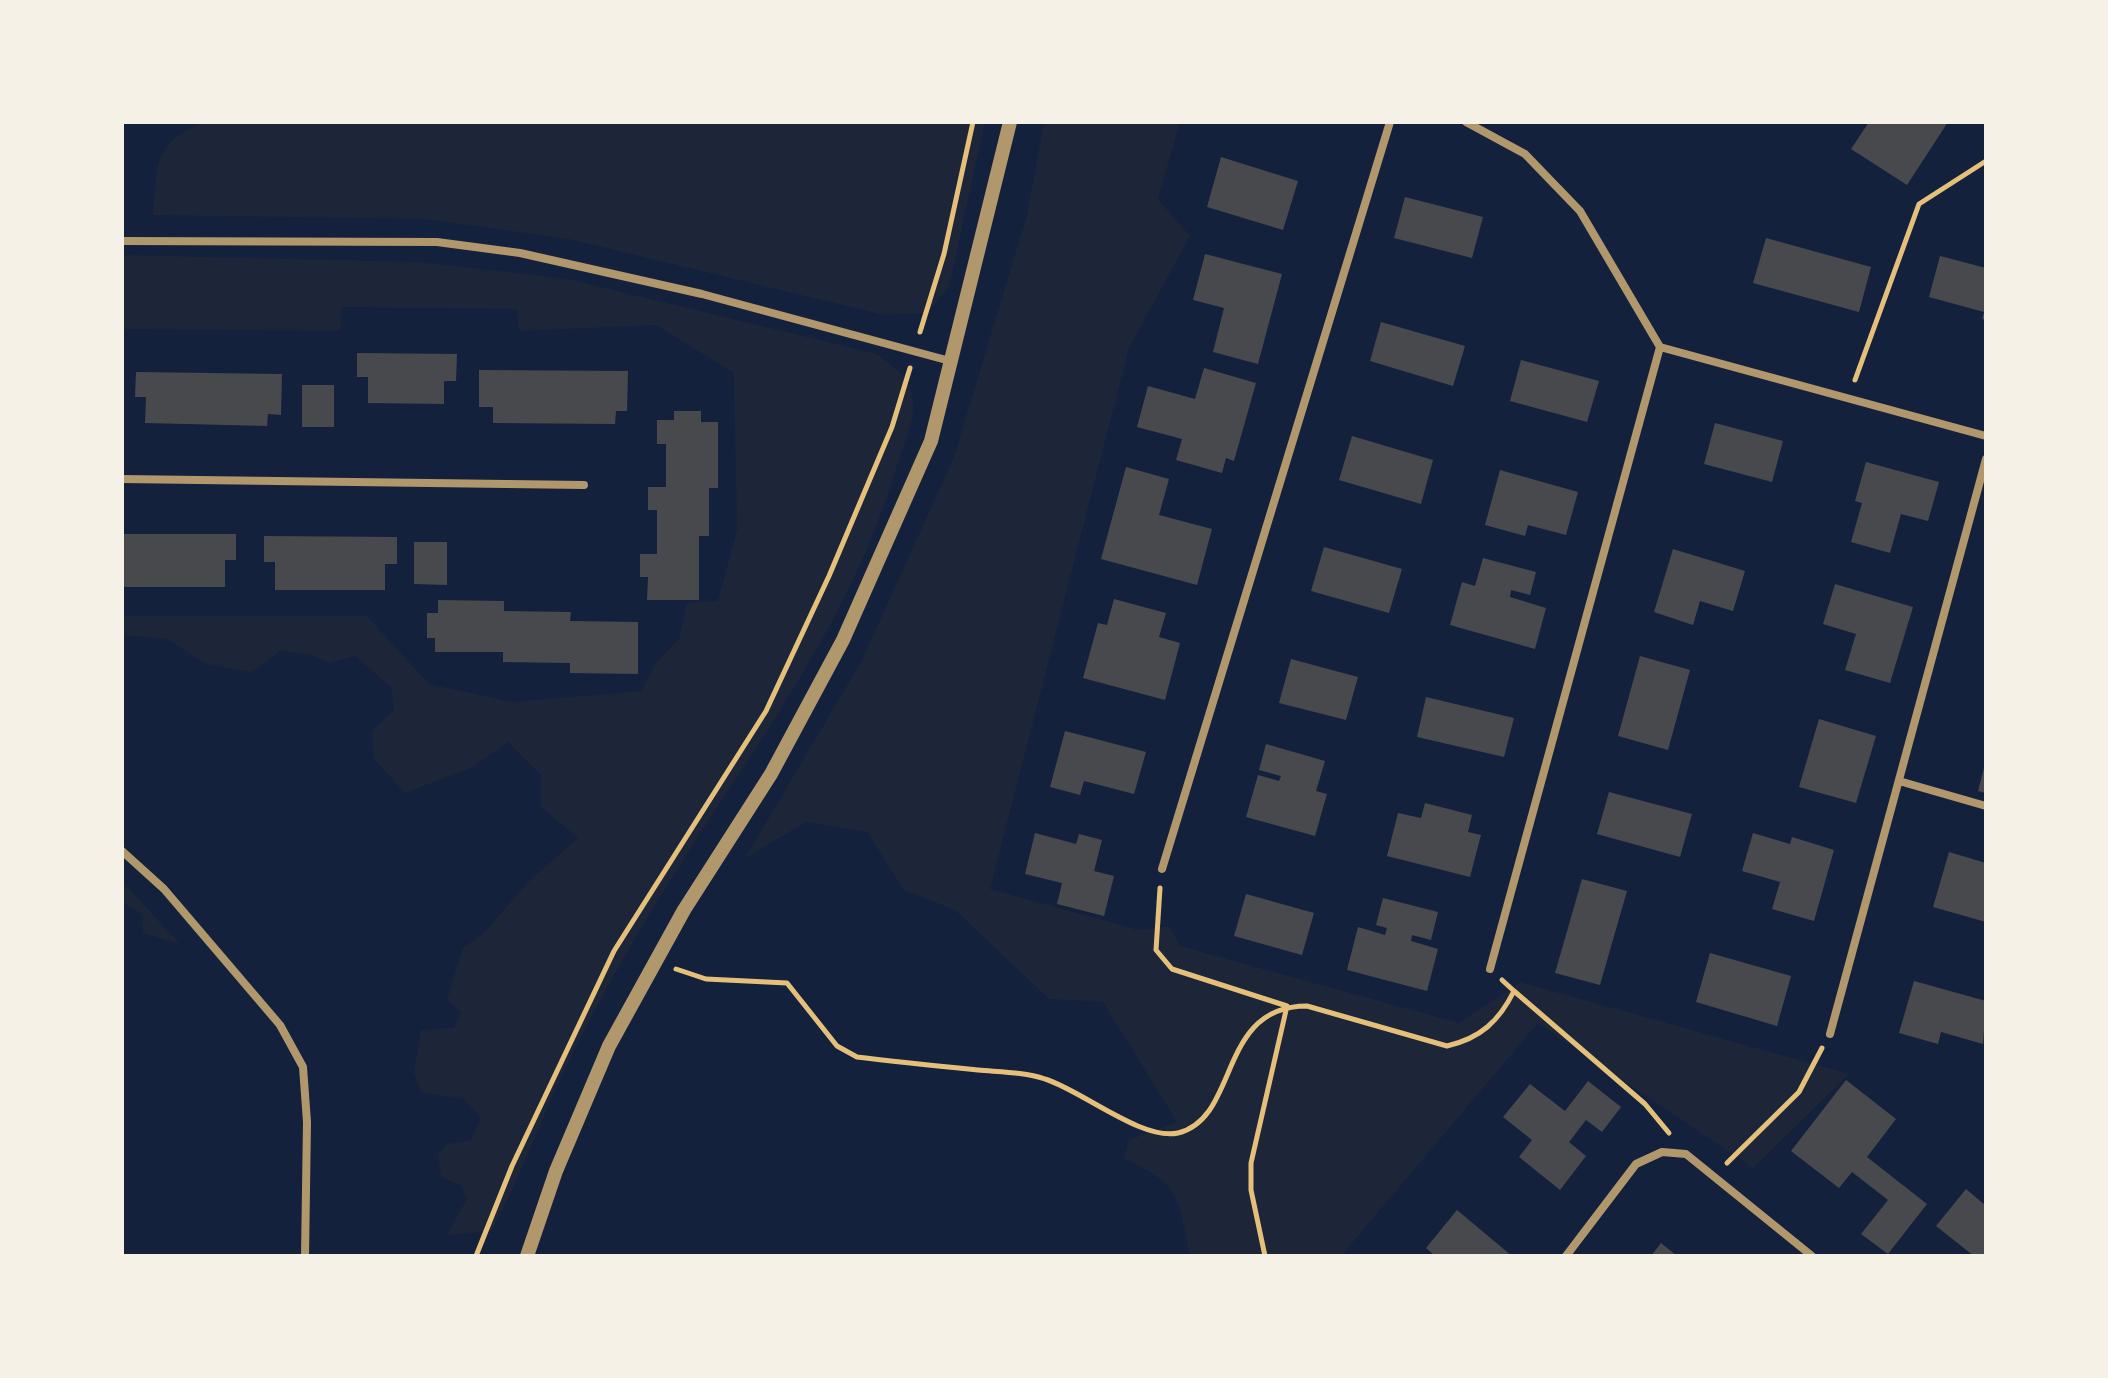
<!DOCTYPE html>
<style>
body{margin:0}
#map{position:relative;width:2108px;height:1378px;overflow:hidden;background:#14213d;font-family:Barlow,sans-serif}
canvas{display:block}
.frame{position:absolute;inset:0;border:124px solid #f6f1e7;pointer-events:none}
</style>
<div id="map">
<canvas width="2108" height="1378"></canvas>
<div class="frame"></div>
</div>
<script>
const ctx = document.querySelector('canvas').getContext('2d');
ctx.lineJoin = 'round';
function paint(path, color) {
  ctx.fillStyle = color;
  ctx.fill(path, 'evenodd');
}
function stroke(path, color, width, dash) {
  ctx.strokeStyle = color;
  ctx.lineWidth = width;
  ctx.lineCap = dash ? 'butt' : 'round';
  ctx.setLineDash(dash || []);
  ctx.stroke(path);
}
const green = new Path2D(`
 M 206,122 L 985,122 L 949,287 L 927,313 L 884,315 L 569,239 L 425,219 L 153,215 C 157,164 153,141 206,122 Z
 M 1044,122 L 1180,122 L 1158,199 L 1190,236 L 1129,348 L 990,889 L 1139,930 L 1169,926 L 1180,946 L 1459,1023 L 1520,982 L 1849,1074 L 1753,1168 L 1538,1023 L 1341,1256 L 1192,1256 L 1189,1252 C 1178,1194 1179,1185 1124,1158 L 1129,1140 L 1177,1122 L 1103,1002 L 1049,999 L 955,910 L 904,890 L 867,832 L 806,822 L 745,858 L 861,662 L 954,457 L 1027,215 Z
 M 122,255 L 419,262 L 568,279 L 877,354 C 895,368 914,380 913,406 C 913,428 900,454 894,475 C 843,643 729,778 642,927 C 617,969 593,1012 572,1055 C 543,1112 523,1173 492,1230 L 446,1236 L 467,1199 L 462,1186 L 441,1177 L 438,1155 L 447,1144 L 471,1140 L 481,1117 L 463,1099 L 421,1092 L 414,1073 L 421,1030 L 454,1028 L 461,1012 L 447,999 L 463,948 L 484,933 L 528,882 L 578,838 L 541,807 L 541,775 L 508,742 L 473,767 L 405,793 L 374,759 L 372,731 L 394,710 L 391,687 L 355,656 L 329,663 L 309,654 L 280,651 L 252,672 L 206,664 L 167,639 L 122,635 L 122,616 L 367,616 L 429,684 L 512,702 L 642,691 L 655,664 L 679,639 L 687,603 L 718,601 L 737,530 L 734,373 L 656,325 L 519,331 L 517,309 L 342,307 L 340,331 L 122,329 Z
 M 122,881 L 180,944 L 143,933 L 142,914 L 122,902 Z`);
const building = new Path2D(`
 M 1869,122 L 1948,122 L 1907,185 L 1851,149 Z
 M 1221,157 L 1298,181 L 1283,230 L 1207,207 Z
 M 1405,197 L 1483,217 L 1472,258 L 1394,238 Z
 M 1766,238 L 1871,267 L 1859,312 L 1753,283 Z
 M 1205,254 L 1282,274 L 1258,364 L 1213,352 L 1224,308 L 1193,300 Z
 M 1940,256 L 1986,268 L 1986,320 L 1982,319 L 1984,312 L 1929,297 Z
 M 1381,322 L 1465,346 L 1453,386 L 1370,361 Z
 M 357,353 L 457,354 L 456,381 L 444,381 L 444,404 L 368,403 L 368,377 L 357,377 Z
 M 1521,360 L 1599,381 L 1587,422 L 1510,401 Z
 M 1204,368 L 1256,383 L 1234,461 L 1226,458 L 1222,473 L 1176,460 L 1182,439 L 1137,427 L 1148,386 L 1195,399 Z
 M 479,370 L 628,371 L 627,411 L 616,411 L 615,424 L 493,423 L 493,407 L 479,407 Z
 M 136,372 L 282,374 L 281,415 L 268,414 L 267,426 L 145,423 L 146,397 L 135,397 Z
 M 302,385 L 334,385 L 334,427 L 302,427 Z
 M 674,411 L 701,411 L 701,422 L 718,422 L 718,488 L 709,488 L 709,536 L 699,536 L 699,600 L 647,600 L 648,577 L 640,577 L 640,554 L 657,554 L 657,510 L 648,510 L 648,487 L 666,487 L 666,444 L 657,444 L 657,420 L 674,420 Z
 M 1715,423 L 1783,441 L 1772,482 L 1704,464 Z
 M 1352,436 L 1433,460 L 1421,504 L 1339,480 Z
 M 1866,462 L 1939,482 L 1928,521 L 1901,514 L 1890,553 L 1851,542 L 1862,503 L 1855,501 Z
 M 1126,467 L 1169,479 L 1159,515 L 1212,529 L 1197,585 L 1101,559 Z
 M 1500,470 L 1578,492 L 1566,535 L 1528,525 L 1525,536 L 1485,525 Z
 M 122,534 L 236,534 L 236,560 L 225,560 L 225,587 L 122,587 Z
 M 264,536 L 397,537 L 397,564 L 385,564 L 385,590 L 275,590 L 275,562 L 264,562 Z
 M 414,542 L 447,542 L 447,585 L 414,584 Z
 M 1324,547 L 1402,569 L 1389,613 L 1311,591 Z
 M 1673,549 L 1745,571 L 1733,611 L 1700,601 L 1693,625 L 1654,612 Z
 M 1483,558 L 1536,572 L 1530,595 L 1511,590 L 1510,597 L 1546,608 L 1535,649 L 1450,625 L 1462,582 L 1475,586 Z
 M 1835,584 L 1913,607 L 1890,683 L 1845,670 L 1856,634 L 1823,624 Z
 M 1114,599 L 1166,613 L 1159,637 L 1180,643 L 1165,700 L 1083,678 L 1098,623 L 1107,625 Z
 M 438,600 L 504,601 L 504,611 L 571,612 L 570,621 L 638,622 L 638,674 L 570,673 L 570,663 L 503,662 L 503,652 L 435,652 L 435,638 L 427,638 L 427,613 L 438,613 Z
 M 1640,656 L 1690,670 L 1668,750 L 1618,736 Z
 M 1291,659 L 1358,677 L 1346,720 L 1279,703 Z
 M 1426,697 L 1514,718 L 1504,757 L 1417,737 Z
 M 1819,719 L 1876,736 L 1856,803 L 1799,787 Z
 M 1065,731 L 1146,752 L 1134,794 L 1084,781 L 1080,795 L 1050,787 Z
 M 1266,744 L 1325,761 L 1316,791 L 1327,794 L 1315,836 L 1246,817 L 1258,775 L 1279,781 L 1281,776 L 1259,770 Z
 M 1985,764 L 1986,765 L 1986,793 L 1978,791 Z
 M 1609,792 L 1692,814 L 1680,857 L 1597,834 Z
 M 1425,803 L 1472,815 L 1468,832 L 1481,835 L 1470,877 L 1387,856 L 1398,813 L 1421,818 Z
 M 1035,833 L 1076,844 L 1079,834 L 1102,840 L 1094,871 L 1114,876 L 1104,916 L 1057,904 L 1062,883 L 1025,874 Z
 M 1753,833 L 1790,844 L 1792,837 L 1834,850 L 1814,921 L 1772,909 L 1780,882 L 1742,871 Z
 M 1949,852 L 1986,863 L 1986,922 L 1933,907 Z
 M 1582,879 L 1627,891 L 1600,985 L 1555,973 Z
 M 1246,894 L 1314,913 L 1302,955 L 1234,936 Z
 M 1383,898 L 1438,912 L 1431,940 L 1412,935 L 1411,941 L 1438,949 L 1427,991 L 1347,970 L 1358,927 L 1385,935 L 1387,928 L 1376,925 Z
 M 1710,953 L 1791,976 L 1777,1026 L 1696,1002 Z
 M 1914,981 L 1986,1001 L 1983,1044 L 1941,1032 L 1938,1044 L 1899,1033 Z
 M 1846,1080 L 1896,1119 L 1867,1157 L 1927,1204 L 1888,1254 L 1861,1234 L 1888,1200 L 1852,1172 L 1839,1188 L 1791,1151 Z
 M 1588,1081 L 1621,1107 L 1602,1132 L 1586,1120 L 1569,1142 L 1586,1156 L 1560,1190 L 1519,1157 L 1532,1140 L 1503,1117 L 1530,1084 L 1565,1111 Z
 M 1966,1189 L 1986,1206 L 1986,1256 L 1974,1256 L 1936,1226 Z
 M 1457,1210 L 1512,1256 L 1435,1256 L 1426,1248 Z
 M 1661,1243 L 1677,1256 L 1651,1256 Z`);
const path = new Path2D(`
 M 920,332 L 944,254 L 973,122
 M 1855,380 L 1919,204 L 1986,161
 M 1160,888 L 1156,950 L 1172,969 L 1287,1006 L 1251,1163 L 1251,1190 L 1265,1256
 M 676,969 L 706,979 L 787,983 L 837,1046 L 857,1057 C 898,1062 938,1066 978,1070 C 1000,1072 1024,1072 1045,1079 C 1081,1090 1142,1141 1178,1133 C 1240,1118 1217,1006 1307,1006 L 1447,1046 C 1481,1038 1499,1021 1514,991 L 1502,980
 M 1514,991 L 1645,1104 L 1669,1133
 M 1727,1163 L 1799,1092 L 1822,1048
 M 476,1256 L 512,1166 L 614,951 L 766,711 L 829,576 L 892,427 L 910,368`);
const minor = new Path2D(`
 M 1466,122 L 1525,154 L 1580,211 L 1660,347 L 1986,436
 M 122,241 L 437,242 L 520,253 L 702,294 L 950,361
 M 122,479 L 584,485
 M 1899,781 L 1986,806
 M 122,851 L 164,889 L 280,1025 L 303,1067 L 307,1122 L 305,1256
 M 1162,869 L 1390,122
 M 1490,969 L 1660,347
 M 1830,1034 L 1986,459
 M 1566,1256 L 1636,1164 L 1662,1152 L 1686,1154 L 1812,1256`);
const tertiary = new Path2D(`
 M 527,1256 L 556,1171 L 609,1046 L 684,910 L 771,774 L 843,640 L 931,441 L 1010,122`);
paint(green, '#1d2539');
paint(building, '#48494c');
stroke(path, '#e5c07b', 5);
stroke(minor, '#b1986c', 8);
stroke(tertiary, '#b1986c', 14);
</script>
